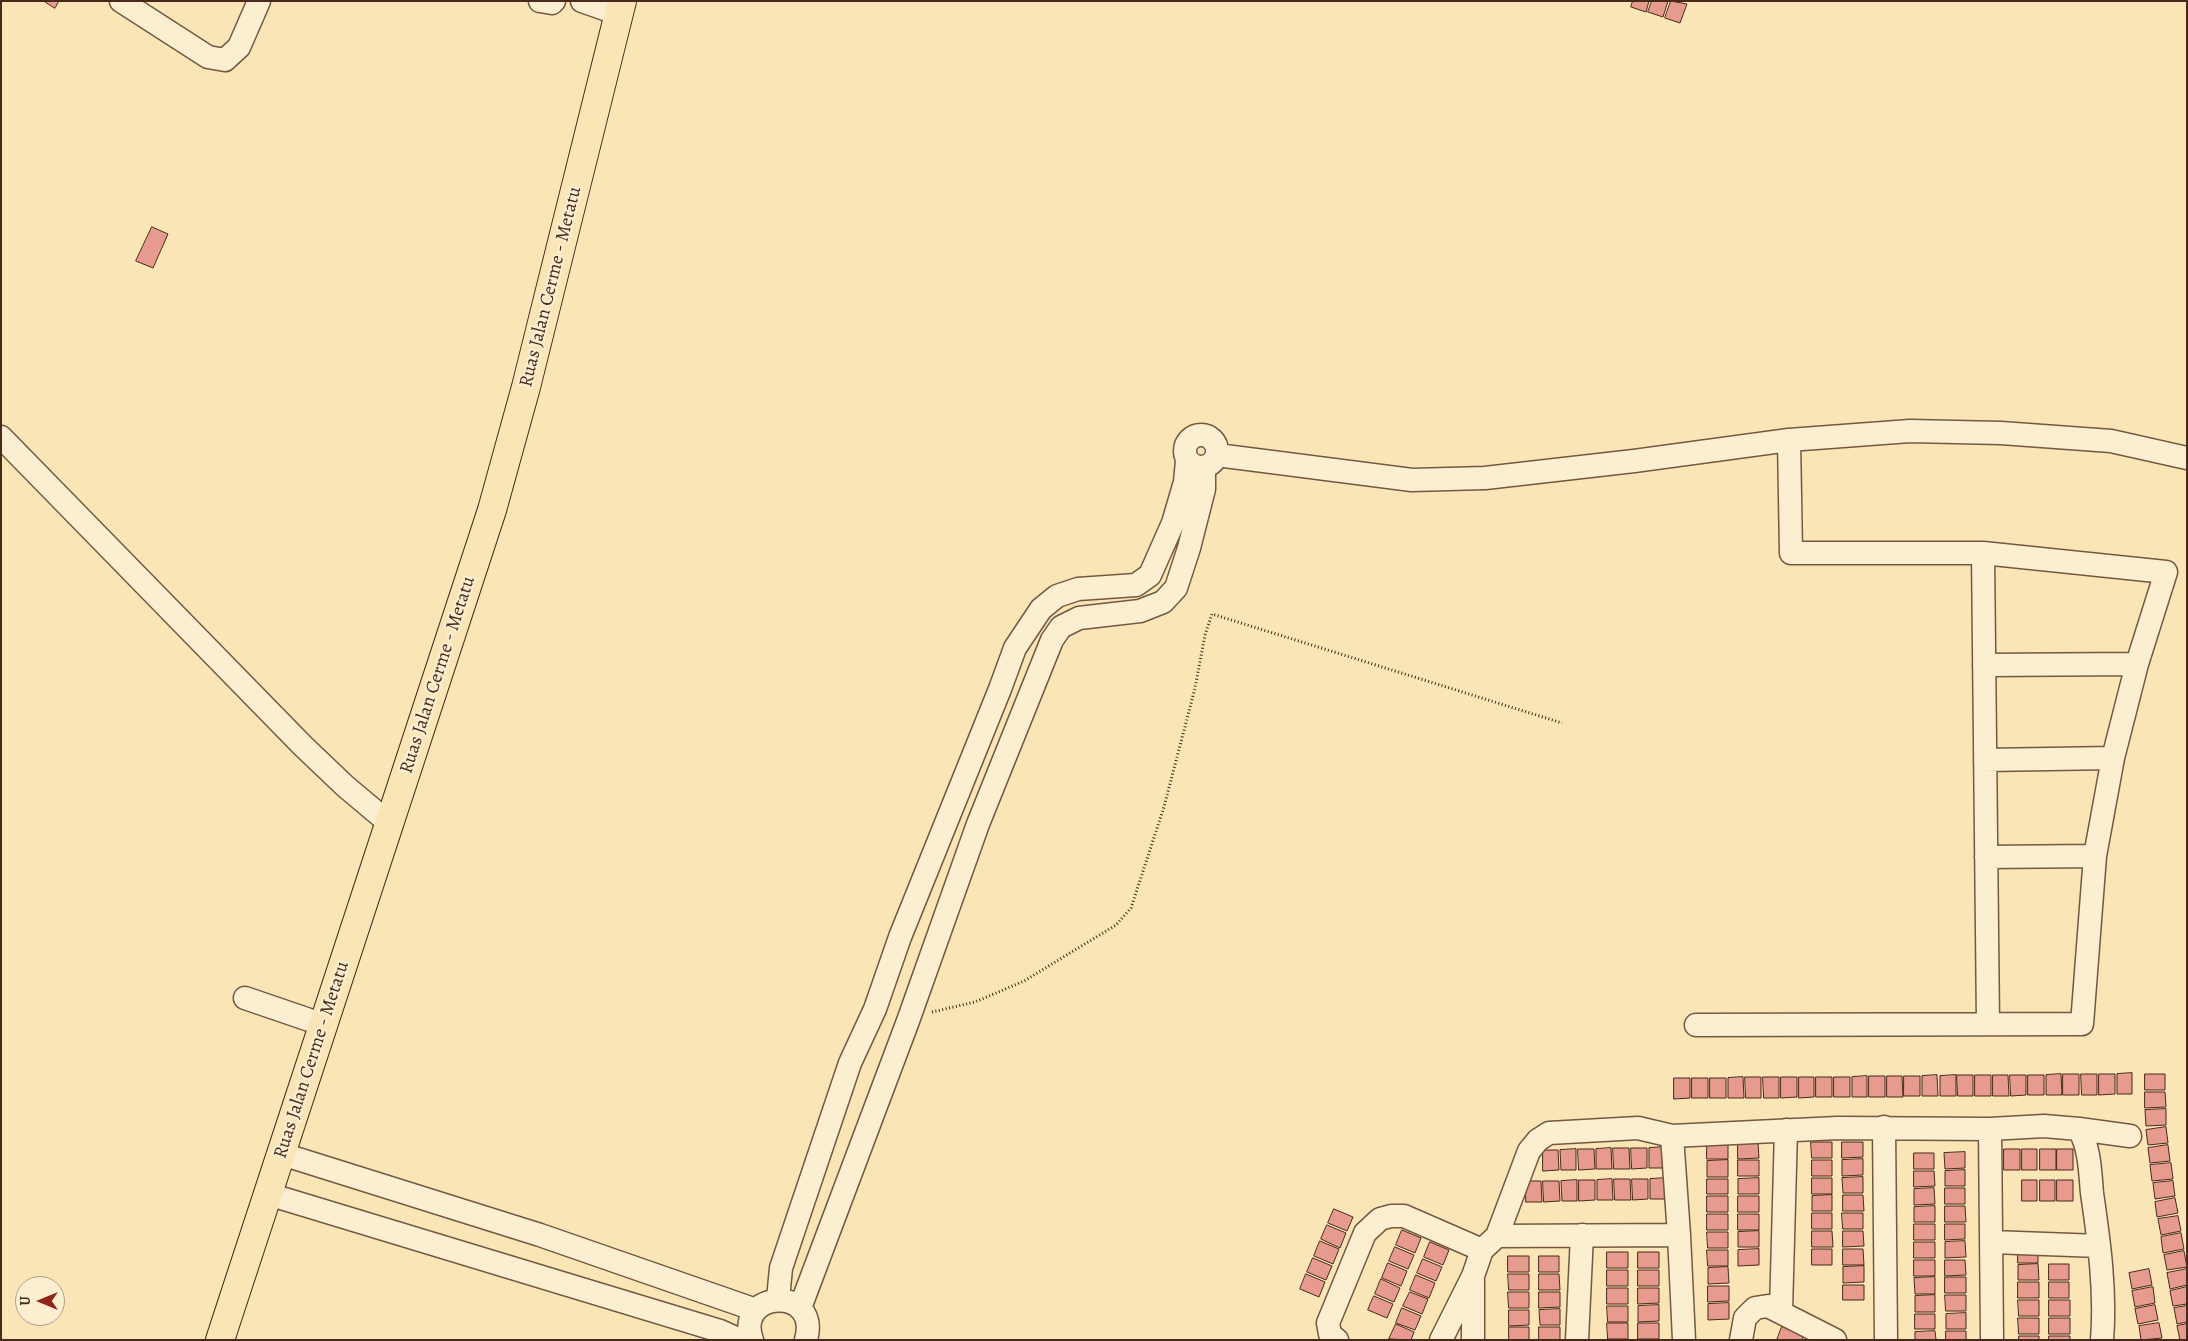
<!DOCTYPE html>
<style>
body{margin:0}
#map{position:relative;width:2188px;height:1341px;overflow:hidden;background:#fae5b7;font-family:Alegreya,serif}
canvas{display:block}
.frame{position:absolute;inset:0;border:2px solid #48291b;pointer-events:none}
.north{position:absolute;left:15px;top:1276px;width:50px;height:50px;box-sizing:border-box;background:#fceed0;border:1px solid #b49f88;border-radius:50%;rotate:270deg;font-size:14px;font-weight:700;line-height:20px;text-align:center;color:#48291b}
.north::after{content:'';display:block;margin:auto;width:18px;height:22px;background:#8f2418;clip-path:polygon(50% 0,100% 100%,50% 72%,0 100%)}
</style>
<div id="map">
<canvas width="2188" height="1341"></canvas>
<div class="frame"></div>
<div class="north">U</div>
</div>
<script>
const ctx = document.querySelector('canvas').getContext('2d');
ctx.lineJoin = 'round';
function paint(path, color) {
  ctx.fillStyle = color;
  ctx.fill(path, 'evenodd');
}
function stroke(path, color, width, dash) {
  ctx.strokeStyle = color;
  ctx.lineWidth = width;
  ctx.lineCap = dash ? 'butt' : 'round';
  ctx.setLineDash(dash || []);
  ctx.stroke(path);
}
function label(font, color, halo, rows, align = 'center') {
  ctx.font = font + ' Alegreya,serif';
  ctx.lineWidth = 4.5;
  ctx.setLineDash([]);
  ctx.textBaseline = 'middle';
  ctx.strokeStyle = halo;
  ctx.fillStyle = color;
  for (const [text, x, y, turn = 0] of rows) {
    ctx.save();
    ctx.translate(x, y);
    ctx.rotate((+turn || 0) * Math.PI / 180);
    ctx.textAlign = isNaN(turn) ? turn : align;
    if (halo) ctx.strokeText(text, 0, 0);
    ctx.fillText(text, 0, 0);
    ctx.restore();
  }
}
const building = new Path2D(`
 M 44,1 L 59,1 L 55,8 Z
 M 1633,1 L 1649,1 L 1646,12 L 1631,7 Z
 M 1652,1 L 1668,1 L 1663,17 L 1648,12 Z
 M 1671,1 L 1687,4 L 1680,23 L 1665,18 Z
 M 152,227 L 168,234 L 153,268 L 136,261 Z
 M 2132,1073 L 2132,1094 L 2117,1094 L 2117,1074 Z
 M 2061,1074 L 2062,1095 L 2046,1095 L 2046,1075 Z
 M 2063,1074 L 2079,1074 L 2079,1095 L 2063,1095 Z
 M 2081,1074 L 2097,1074 L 2097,1095 L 2082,1095 Z
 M 2099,1074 L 2115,1074 L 2115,1094 L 2099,1095 Z
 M 2145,1074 L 2165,1074 L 2165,1090 L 2145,1090 Z
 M 1937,1075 L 1938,1096 L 1922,1096 L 1922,1076 Z
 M 1956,1075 L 1956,1096 L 1940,1096 L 1940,1076 Z
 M 1957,1075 L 1973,1075 L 1973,1096 L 1958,1096 Z
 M 1975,1075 L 1991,1075 L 1991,1096 L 1975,1096 Z
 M 1993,1075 L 2008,1075 L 2009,1096 L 1993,1096 Z
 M 2010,1075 L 2026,1075 L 2026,1095 L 2011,1096 Z
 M 2028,1075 L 2044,1075 L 2044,1095 L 2028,1095 Z
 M 1867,1076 L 1867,1097 L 1852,1097 L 1852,1077 Z
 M 1869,1076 L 1885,1076 L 1885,1097 L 1869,1097 Z
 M 1887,1076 L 1902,1076 L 1903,1097 L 1887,1097 Z
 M 1904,1076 L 1920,1076 L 1920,1096 L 1904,1096 Z
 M 1743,1077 L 1744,1098 L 1728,1098 L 1728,1078 Z
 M 1745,1077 L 1761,1077 L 1761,1098 L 1746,1098 Z
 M 1763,1077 L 1779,1077 L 1779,1098 L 1764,1098 Z
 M 1781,1077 L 1797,1077 L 1797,1097 L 1781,1098 Z
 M 1799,1077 L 1814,1077 L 1814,1097 L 1799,1098 Z
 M 1816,1077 L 1832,1077 L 1832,1097 L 1816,1097 Z
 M 1834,1077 L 1850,1077 L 1850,1097 L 1834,1097 Z
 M 1674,1078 L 1690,1078 L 1690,1098 L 1674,1099 Z
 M 1692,1078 L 1708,1078 L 1708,1098 L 1692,1098 Z
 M 1710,1078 L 1726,1078 L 1726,1098 L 1710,1098 Z
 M 2145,1092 L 2165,1092 L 2166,1107 L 2145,1108 Z
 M 2166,1109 L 2166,1125 L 2146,1126 L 2145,1110 Z
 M 2166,1127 L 2168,1143 L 2148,1145 L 2146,1130 Z
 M 1811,1142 L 1832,1142 L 1832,1158 L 1812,1158 Z
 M 1842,1142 L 1863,1142 L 1863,1157 L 1842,1158 Z
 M 1707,1143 L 1728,1143 L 1728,1159 L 1707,1159 Z
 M 1738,1143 L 1758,1143 L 1759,1158 L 1738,1159 Z
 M 2168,1145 L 2170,1161 L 2150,1163 L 2148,1148 Z
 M 1665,1147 L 1665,1168 L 1649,1168 L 1649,1148 Z
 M 1611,1148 L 1612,1169 L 1596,1169 L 1596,1149 Z
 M 1613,1148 L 1629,1148 L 1630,1169 L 1614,1169 Z
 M 1631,1148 L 1647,1148 L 1647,1168 L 1632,1169 Z
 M 1576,1149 L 1576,1170 L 1561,1170 L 1560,1150 Z
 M 1578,1149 L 1594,1149 L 1595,1169 L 1579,1170 Z
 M 2004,1149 L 2020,1149 L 2020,1170 L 2004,1170 Z
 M 2022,1149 L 2037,1149 L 2037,1170 L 2022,1170 Z
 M 2040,1149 L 2056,1149 L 2056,1170 L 2040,1170 Z
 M 2057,1149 L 2073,1149 L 2073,1170 L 2057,1170 Z
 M 1543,1150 L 1558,1150 L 1559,1170 L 1543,1171 Z
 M 1965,1152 L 1965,1168 L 1945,1169 L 1944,1153 Z
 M 1914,1153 L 1934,1153 L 1934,1169 L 1914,1169 Z
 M 1863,1159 L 1863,1175 L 1842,1176 L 1842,1160 Z
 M 1728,1160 L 1728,1177 L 1707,1177 L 1707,1161 Z
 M 1738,1160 L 1759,1160 L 1759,1176 L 1738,1176 Z
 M 1812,1160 L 1832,1160 L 1832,1176 L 1812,1176 Z
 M 2171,1163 L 2173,1179 L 2152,1181 L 2150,1165 Z
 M 1965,1170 L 1965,1186 L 1945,1186 L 1945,1171 Z
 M 1914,1171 L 1934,1171 L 1935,1186 L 1914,1187 Z
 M 1863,1177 L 1863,1193 L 1843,1193 L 1842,1178 Z
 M 1666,1178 L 1666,1199 L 1650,1199 L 1650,1179 Z
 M 1759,1178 L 1759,1194 L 1738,1194 L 1738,1179 Z
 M 1812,1178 L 1832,1178 L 1832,1194 L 1812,1194 Z
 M 1612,1179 L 1613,1200 L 1597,1200 L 1597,1180 Z
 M 1614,1179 L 1630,1179 L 1631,1200 L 1615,1200 Z
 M 1632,1179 L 1648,1179 L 1648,1199 L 1633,1200 Z
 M 1707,1179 L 1728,1179 L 1728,1194 L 1707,1194 Z
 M 1577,1180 L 1577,1201 L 1562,1201 L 1561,1181 Z
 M 1579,1180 L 1595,1180 L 1595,1200 L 1579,1201 Z
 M 2022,1180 L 2037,1180 L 2037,1201 L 2022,1201 Z
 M 2040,1180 L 2055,1180 L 2055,1201 L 2040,1201 Z
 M 2057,1180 L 2073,1180 L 2073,1201 L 2057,1201 Z
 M 1526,1181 L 1541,1181 L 1542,1202 L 1526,1202 Z
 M 1543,1181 L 1559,1181 L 1560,1201 L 1544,1202 Z
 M 2173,1181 L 2175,1196 L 2155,1199 L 2153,1183 Z
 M 1934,1188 L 1935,1204 L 1914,1205 L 1914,1189 Z
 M 1945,1188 L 1965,1188 L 1965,1204 L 1945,1204 Z
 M 1832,1195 L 1832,1211 L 1812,1211 L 1812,1196 Z
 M 1843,1195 L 1863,1195 L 1864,1211 L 1843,1211 Z
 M 1707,1196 L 1728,1196 L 1728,1212 L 1707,1212 Z
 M 1738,1196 L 1759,1196 L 1759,1212 L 1738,1212 Z
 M 2175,1198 L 2178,1213 L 2157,1217 L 2155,1202 Z
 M 1935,1206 L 1935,1222 L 1914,1222 L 1914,1207 Z
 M 1945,1206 L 1965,1206 L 1966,1222 L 1945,1222 Z
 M 1334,1209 L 1353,1217 L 1347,1231 L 1328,1223 Z
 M 1812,1213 L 1832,1213 L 1832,1229 L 1812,1229 Z
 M 1842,1213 L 1863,1213 L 1863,1229 L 1843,1229 Z
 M 1707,1214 L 1728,1214 L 1728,1230 L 1707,1230 Z
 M 1738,1214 L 1759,1214 L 1759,1230 L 1738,1230 Z
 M 2178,1216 L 2181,1231 L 2161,1235 L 2158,1219 Z
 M 1914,1224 L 1935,1224 L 1935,1240 L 1914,1240 Z
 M 1945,1224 L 1965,1224 L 1965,1239 L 1945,1240 Z
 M 1327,1225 L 1346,1233 L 1340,1248 L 1321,1239 Z
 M 1402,1230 L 1421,1238 L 1415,1253 L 1396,1245 Z
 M 1759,1231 L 1759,1247 L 1738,1247 L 1738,1232 Z
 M 1812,1231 L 1832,1231 L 1833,1247 L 1812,1247 Z
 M 1843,1231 L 1863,1231 L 1864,1246 L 1843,1247 Z
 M 1707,1232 L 1728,1232 L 1728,1248 L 1708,1248 Z
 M 2181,1233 L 2184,1249 L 2163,1253 L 2161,1237 Z
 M 1320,1241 L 1339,1249 L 1333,1264 L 1314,1256 Z
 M 1965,1241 L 1966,1257 L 1945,1258 L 1945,1242 Z
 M 1430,1242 L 1449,1250 L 1443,1265 L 1424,1257 Z
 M 1914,1242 L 1935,1242 L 1935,1258 L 1914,1258 Z
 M 1395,1247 L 1414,1255 L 1408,1269 L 1389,1261 Z
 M 2018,1247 L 2038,1247 L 2038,1263 L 2018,1263 Z
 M 1759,1249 L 1759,1265 L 1738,1266 L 1738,1250 Z
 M 1812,1249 L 1832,1249 L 1832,1265 L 1812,1265 Z
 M 1843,1249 L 1863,1249 L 1864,1265 L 1843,1265 Z
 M 1707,1250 L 1728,1250 L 1728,1266 L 1708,1266 Z
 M 2184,1251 L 2187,1267 L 2167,1270 L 2164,1255 Z
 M 1607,1252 L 1628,1252 L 1628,1268 L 1607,1268 Z
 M 1638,1252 L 1659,1252 L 1659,1268 L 1638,1268 Z
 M 1508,1256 L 1529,1256 L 1529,1272 L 1508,1272 Z
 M 1539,1256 L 1559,1256 L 1559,1272 L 1539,1272 Z
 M 1313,1258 L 1332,1266 L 1326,1280 L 1307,1272 Z
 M 1423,1259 L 1442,1267 L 1436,1281 L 1417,1273 Z
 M 1914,1260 L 1935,1260 L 1935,1276 L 1914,1276 Z
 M 1945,1260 L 1965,1260 L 1966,1275 L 1945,1276 Z
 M 1388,1263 L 1407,1271 L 1401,1286 L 1382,1278 Z
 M 2038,1264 L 2039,1280 L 2018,1280 L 2018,1265 Z
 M 2049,1264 L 2069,1264 L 2069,1280 L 2049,1280 Z
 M 1864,1266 L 1864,1282 L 1843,1283 L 1843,1267 Z
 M 1728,1267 L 1729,1283 L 1708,1284 L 1708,1268 Z
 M 2149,1269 L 2152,1285 L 2132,1289 L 2129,1273 Z
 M 2187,1269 L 2187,1285 L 2170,1289 L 2167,1273 Z
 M 1607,1270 L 1628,1270 L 1628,1286 L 1607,1286 Z
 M 1638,1270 L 1659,1270 L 1659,1286 L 1638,1286 Z
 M 1306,1274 L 1325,1282 L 1319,1297 L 1300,1289 Z
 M 1508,1274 L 1529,1274 L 1529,1290 L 1509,1290 Z
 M 1539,1274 L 1559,1274 L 1560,1290 L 1539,1290 Z
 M 1416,1275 L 1435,1283 L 1429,1298 L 1410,1290 Z
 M 1935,1277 L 1935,1294 L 1915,1294 L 1914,1278 Z
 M 1945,1277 L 1966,1277 L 1966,1293 L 1945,1293 Z
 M 1381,1279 L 1400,1288 L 1394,1302 L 1375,1294 Z
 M 2018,1282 L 2039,1282 L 2039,1298 L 2018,1298 Z
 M 2049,1282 L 2069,1282 L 2069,1298 L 2049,1298 Z
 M 1843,1285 L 1864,1285 L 1864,1300 L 1843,1300 Z
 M 1708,1286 L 1729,1286 L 1729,1301 L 1708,1302 Z
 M 2153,1287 L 2155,1303 L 2135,1307 L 2132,1291 Z
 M 2187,1287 L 2187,1304 L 2173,1306 L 2170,1291 Z
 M 1607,1288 L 1628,1288 L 1628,1304 L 1607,1304 Z
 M 1638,1288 L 1659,1288 L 1659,1303 L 1638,1304 Z
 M 1410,1292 L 1428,1299 L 1422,1314 L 1403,1306 Z
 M 1508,1292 L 1529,1292 L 1529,1308 L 1509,1308 Z
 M 1539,1292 L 1560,1292 L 1560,1307 L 1539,1308 Z
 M 1935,1295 L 1935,1312 L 1915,1312 L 1915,1296 Z
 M 1945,1295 L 1966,1295 L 1966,1311 L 1946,1311 Z
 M 1374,1296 L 1393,1304 L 1387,1318 L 1368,1310 Z
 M 2018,1300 L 2039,1300 L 2039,1316 L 2019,1316 Z
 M 2049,1300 L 2070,1300 L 2070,1316 L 2049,1316 Z
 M 1729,1303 L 1729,1319 L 1708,1320 L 1708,1304 Z
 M 1659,1305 L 1659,1321 L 1638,1322 L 1638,1306 Z
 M 2155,1305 L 2158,1320 L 2138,1324 L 2135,1309 Z
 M 1607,1306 L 1628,1306 L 1628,1322 L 1608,1322 Z
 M 2187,1306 L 2187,1322 L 2177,1324 L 2174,1308 Z
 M 1402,1308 L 1421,1316 L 1415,1330 L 1396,1323 Z
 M 1560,1309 L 1560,1325 L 1540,1325 L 1539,1310 Z
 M 1509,1310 L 1529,1310 L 1529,1325 L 1509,1326 Z
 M 1966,1313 L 1966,1329 L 1946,1329 L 1946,1314 Z
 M 1915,1314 L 1935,1314 L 1935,1329 L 1915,1329 Z
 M 2018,1318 L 2039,1318 L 2039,1334 L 2019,1334 Z
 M 2049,1318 L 2070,1318 L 2070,1334 L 2049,1334 Z
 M 1607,1323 L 1628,1323 L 1628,1339 L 1608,1339 Z
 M 1638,1323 L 1659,1323 L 1659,1339 L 1638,1339 Z
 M 2159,1323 L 2162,1338 L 2141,1340 L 2139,1326 Z
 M 1396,1324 L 1414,1332 L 1411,1340 L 1389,1339 Z
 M 1783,1324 L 1805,1332 L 1802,1340 L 1777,1340 Z
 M 2187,1324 L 2187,1340 L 2180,1340 L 2177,1326 Z
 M 1509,1327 L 1529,1327 L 1529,1340 L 1509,1340 Z
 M 1539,1327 L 1560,1327 L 1560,1340 L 1539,1340 Z
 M 1935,1331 L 1936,1340 L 1915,1340 L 1915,1332 Z
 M 1946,1331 L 1966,1331 L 1966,1340 L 1946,1340 Z
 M 2019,1336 L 2039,1336 L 2039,1340 L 2019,1340 Z
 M 2049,1336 L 2070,1336 L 2070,1340 L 2049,1340 Z`);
const path = new Path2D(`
 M 932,1012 L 975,1002 L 1024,981 L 1116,925 L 1131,908 L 1164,807 L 1195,688 L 1205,635 L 1212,614 L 1562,723`);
const minor = new Path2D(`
 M 121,1 L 208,57 L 225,60 L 239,47 L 259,1
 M 540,1 L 552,3 L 554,1
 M 582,1 L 619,14
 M1185 451a16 16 0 1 1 32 0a16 16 0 1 1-32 0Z
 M 1,437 L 303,746 L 345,786 L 389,823
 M 1217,455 L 1412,480 L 1485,478 L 1634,461 L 1789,440 L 1910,431 L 2001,433 L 2111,441 L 2187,458
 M 1983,553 L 1988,1024
 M 1984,665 L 2137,664
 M 1985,760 L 2113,758
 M 1986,857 L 2095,856
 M 245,998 L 324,1025
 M 1696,1025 L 2082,1024 L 2095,856 L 2113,758 L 2137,664 L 2166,572 L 1983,553 L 1791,553 L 1789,440
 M 1884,1127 L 1886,1340
 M 1990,1129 L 1992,1340
 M 2079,1129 L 2130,1136
 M 1672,1136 L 1679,1235 L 1684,1340
 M 282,1154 L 540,1235 L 756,1310
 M 268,1194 L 720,1331 L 740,1340
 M 1497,1236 L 1679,1235
 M 1992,1242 L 2099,1246
 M 1473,1281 L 1473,1340
 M 778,1299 L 781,1268 L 850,1063 L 875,1009 L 900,937 L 1000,689 L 1015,648 L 1041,609 L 1057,596 L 1078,589 L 1136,585 L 1150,575 L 1173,523 L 1185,482 L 1187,461
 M 800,1308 L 908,1021 L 978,824 L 1052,640 L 1061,627 L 1079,618 L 1140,611 L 1163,602 L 1176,588 L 1189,548 L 1204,489 L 1204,468
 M 1781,1311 L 1786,1130
 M 752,1340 C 734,1290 821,1285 806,1340
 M 1337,1340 L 1330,1334 L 1328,1323 L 1365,1233 L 1380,1219 L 1391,1216 L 1404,1216 L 1482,1250
 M 1441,1340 L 1473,1276 L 1482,1250 L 1497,1236 L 1529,1151 L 1538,1140 L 1549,1133 L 1638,1128 L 1672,1136 L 1837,1128 L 1990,1129 L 2044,1126 L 2079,1129 C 2090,1149 2090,1171 2092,1193 C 2099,1241 2106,1291 2102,1340
 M 1577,1340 L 1582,1235
 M 1741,1340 L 1745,1318 L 1755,1308 L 1768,1306 L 1835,1340`);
const major = new Path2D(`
 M 220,1340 L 492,510 L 526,387 L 622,1`);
const streetNames = [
 ["Ruas Jalan Cerme - Metatu",551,287,-76],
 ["Ruas Jalan Cerme - Metatu",438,675,-72],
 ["Ruas Jalan Cerme - Metatu",312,1060,-72]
];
paint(building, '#e79a8e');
stroke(building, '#48291b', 1);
stroke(minor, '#745842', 25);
stroke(major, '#48291b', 30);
stroke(path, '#48291b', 3, [1, 2.5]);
stroke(minor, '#fceed0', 22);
stroke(major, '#fae5b7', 28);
label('19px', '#48291b', '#fceed0', streetNames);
</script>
